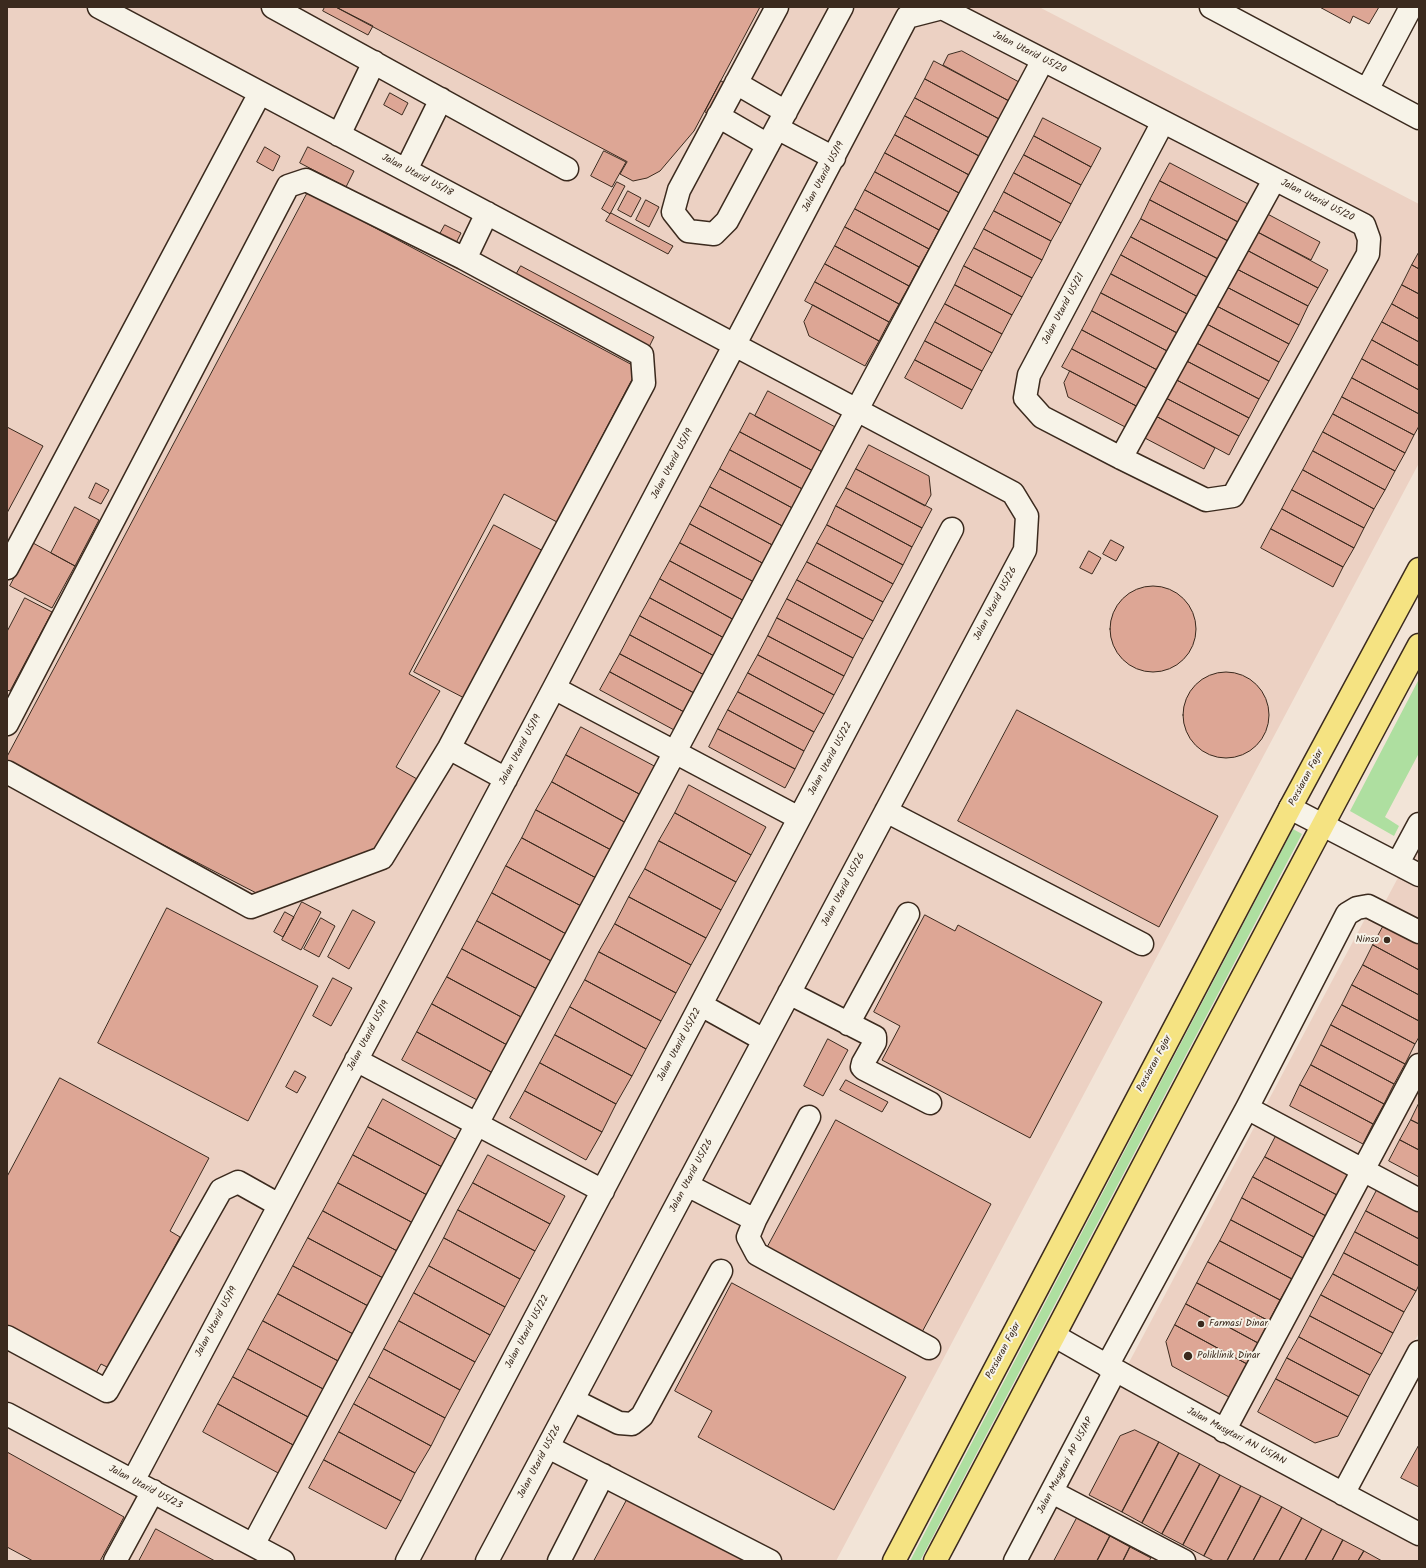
<!DOCTYPE html>
<style>
body{margin:0}
#map{position:relative;width:1426px;height:1568px;overflow:hidden;background:#f2e4d7;font-family:Kalam,sans-serif}
canvas{display:block}
.frame{position:absolute;inset:0;border:8px solid #3b2a1e;pointer-events:none}
</style>
<div id="map">
<canvas width="1426" height="1568"></canvas>
<div class="frame"></div>
</div>
<script>
const ctx = document.querySelector('canvas').getContext('2d');
ctx.lineJoin = 'round';
function paint(path, color) {
  ctx.fillStyle = color;
  ctx.fill(path, 'evenodd');
}
function stroke(path, color, width, dash) {
  ctx.strokeStyle = color;
  ctx.lineWidth = width;
  ctx.lineCap = dash ? 'butt' : 'round';
  ctx.setLineDash(dash || []);
  ctx.stroke(path);
}
function label(font, color, halo, rows, align = 'center') {
  ctx.font = font + ' Kalam,sans-serif';
  ctx.lineWidth = 4;
  ctx.setLineDash([]);
  ctx.textBaseline = 'middle';
  ctx.strokeStyle = halo;
  ctx.fillStyle = color;
  for (const [text, x, y, turn = 0] of rows) {
    ctx.save();
    ctx.translate(x, y);
    ctx.rotate((+turn || 0) * Math.PI / 180);
    ctx.textAlign = isNaN(turn) ? turn : align;
    if (halo) ctx.strokeText(text, 0, 0);
    ctx.fillText(text, 0, 0);
    ctx.restore();
  }
}
const built = new Path2D(`
 M 7,7 L 1039,7 L 1419,204 L 1419,463 L 836,1561 L 7,1561 Z
 M 1419,838 L 1419,1333 L 1331,1496 L 1419,1543 L 1419,1561 L 1025,1561 L 1109,1400 L 1366,917 L 1375,921 Z`);
const green = new Path2D(`
 M 1419,679 L 1419,753 L 1385,817 L 1399,826 L 1394,836 L 1350,811 Z
 M 1293,829 L 1302,834 L 920,1561 L 910,1561 Z`);
const building = new Path2D(`
 M 325,7 L 336,7 L 373,26 L 368,35 L 323,11 Z
 M 336,7 L 760,7 L 694,131 L 660,171 L 647,178 L 633,181 L 620,174 L 627,162 Z
 M 1320,7 L 1379,7 L 1369,24 L 1353,16 L 1350,23 Z
 M 962,51 L 1019,82 L 1009,101 L 943,65 L 948,55 Z
 M 934,61 L 1009,101 L 999,119 L 925,79 Z
 M 925,79 L 999,119 L 989,138 L 915,98 Z
 M 721,81 L 731,86 L 715,117 L 705,112 Z
 M 390,93 L 408,103 L 402,115 L 384,105 Z
 M 915,98 L 989,138 L 979,156 L 905,116 Z
 M 905,116 L 979,156 L 969,175 L 895,135 Z
 M 1043,118 L 1101,148 L 1091,167 L 1034,136 Z
 M 895,135 L 969,175 L 959,193 L 885,153 Z
 M 1034,136 L 1091,167 L 1081,185 L 1024,155 Z
 M 265,147 L 280,156 L 273,171 L 257,162 Z
 M 308,147 L 354,171 L 346,187 L 300,163 Z
 M 604,151 L 626,162 L 612,187 L 591,176 Z
 M 885,153 L 959,193 L 949,212 L 875,172 Z
 M 1024,155 L 1081,185 L 1071,204 L 1014,173 Z
 M 1170,163 L 1248,204 L 1238,222 L 1160,181 Z
 M 875,172 L 949,212 L 939,230 L 865,190 Z
 M 1014,173 L 1071,204 L 1061,223 L 1004,192 Z
 M 1160,181 L 1238,222 L 1228,241 L 1150,200 Z
 M 617,182 L 625,186 L 610,214 L 602,209 Z
 M 865,190 L 939,230 L 929,249 L 855,209 Z
 M 628,191 L 641,198 L 631,217 L 618,210 Z
 M 308,192 L 638,368 L 557,522 L 504,494 L 409,674 L 440,691 L 396,767 L 417,779 L 376,858 L 264,897 L 7,764 L 7,757 Z
 M 1004,192 L 1061,223 L 1051,241 L 994,211 Z
 M 646,200 L 659,207 L 649,227 L 636,220 Z
 M 1150,200 L 1228,241 L 1218,259 L 1141,219 Z
 M 855,209 L 929,249 L 919,267 L 845,227 Z
 M 1260,210 L 1320,242 L 1311,260 L 1250,228 Z
 M 994,211 L 1051,241 L 1042,260 L 984,229 Z
 M 611,213 L 673,246 L 668,254 L 606,221 Z
 M 1141,219 L 1218,259 L 1208,278 L 1131,237 Z
 M 445,225 L 461,233 L 456,243 L 440,234 Z
 M 845,227 L 919,267 L 909,286 L 835,246 Z
 M 1250,228 L 1328,270 L 1318,288 L 1241,247 Z
 M 984,229 L 1042,260 L 1032,278 L 974,248 Z
 M 1131,237 L 1208,278 L 1198,297 L 1121,255 Z
 M 835,246 L 909,286 L 899,304 L 825,264 Z
 M 1241,247 L 1318,288 L 1308,306 L 1231,266 Z
 M 974,248 L 1032,278 L 1022,297 L 964,266 Z
 M 1419,252 L 1419,269 L 1412,265 Z
 M 1121,255 L 1198,297 L 1189,315 L 1111,274 Z
 M 825,264 L 899,304 L 889,322 L 815,282 Z
 M 1412,265 L 1419,269 L 1419,294 L 1402,285 Z
 M 521,266 L 654,337 L 646,353 L 512,282 Z
 M 964,266 L 1022,297 L 1012,315 L 955,285 Z
 M 1231,266 L 1308,306 L 1299,325 L 1221,284 Z
 M 1111,274 L 1189,315 L 1179,334 L 1101,293 Z
 M 815,282 L 889,322 L 879,341 L 805,301 Z
 M 1221,284 L 1299,325 L 1289,344 L 1211,303 Z
 M 955,285 L 1012,315 L 1002,334 L 945,304 Z
 M 1402,285 L 1419,294 L 1419,319 L 1392,304 Z
 M 1101,293 L 1179,334 L 1169,352 L 1092,311 Z
 M 1211,303 L 1289,344 L 1279,362 L 1201,321 Z
 M 945,304 L 1002,334 L 992,353 L 935,322 Z
 M 1392,304 L 1419,319 L 1419,342 L 1382,322 Z
 M 813,305 L 879,341 L 865,366 L 809,336 L 804,322 Z
 M 1092,311 L 1169,352 L 1159,371 L 1082,330 Z
 M 1201,321 L 1279,362 L 1269,381 L 1191,340 Z
 M 935,322 L 992,353 L 982,371 L 925,341 Z
 M 1382,322 L 1419,342 L 1419,366 L 1372,340 Z
 M 1082,330 L 1159,371 L 1150,390 L 1072,349 Z
 M 1191,340 L 1269,381 L 1259,399 L 1181,358 Z
 M 1372,340 L 1419,366 L 1419,390 L 1362,359 Z
 M 925,341 L 982,371 L 972,390 L 915,360 Z
 M 1072,349 L 1150,390 L 1140,408 L 1062,367 Z
 M 1181,358 L 1259,399 L 1249,418 L 1171,377 Z
 M 1362,359 L 1419,390 L 1419,414 L 1352,378 Z
 M 915,360 L 972,390 L 962,409 L 905,378 Z
 M 1070,371 L 1140,408 L 1129,429 L 1068,397 L 1064,383 Z
 M 1171,377 L 1249,418 L 1239,436 L 1162,396 Z
 M 1352,378 L 1419,414 L 1419,426 L 1414,435 L 1342,397 Z
 M 768,391 L 839,429 L 826,454 L 755,416 Z
 M 1162,396 L 1239,436 L 1229,455 L 1152,414 Z
 M 1342,397 L 1414,435 L 1405,453 L 1333,414 Z
 M 750,413 L 826,454 L 815,472 L 740,432 Z
 M 1152,414 L 1215,448 L 1204,469 L 1141,436 Z
 M 1333,414 L 1405,453 L 1395,471 L 1323,432 Z
 M 7,427 L 43,446 L 7,513 Z
 M 740,432 L 815,472 L 806,491 L 730,450 Z
 M 1323,432 L 1395,471 L 1385,490 L 1313,451 Z
 M 869,445 L 929,476 L 931,495 L 925,506 L 856,469 Z
 M 730,450 L 806,491 L 796,510 L 720,469 Z
 M 1313,451 L 1385,490 L 1374,509 L 1303,470 Z
 M 720,469 L 796,510 L 786,528 L 710,487 Z
 M 856,469 L 932,509 L 922,528 L 846,488 Z
 M 1303,470 L 1374,509 L 1364,528 L 1292,490 Z
 M 96,483 L 109,490 L 101,504 L 89,498 Z
 M 710,487 L 786,528 L 776,547 L 700,506 Z
 M 846,488 L 922,528 L 912,547 L 836,506 Z
 M 1292,490 L 1364,528 L 1354,548 L 1282,509 Z
 M 700,506 L 776,547 L 766,565 L 690,524 Z
 M 836,506 L 912,547 L 903,565 L 827,525 Z
 M 75,507 L 99,520 L 75,566 L 51,553 Z
 M 1282,509 L 1354,548 L 1343,567 L 1271,529 Z
 M 690,524 L 766,565 L 756,583 L 680,543 Z
 M 494,525 L 549,554 L 470,701 L 414,672 Z
 M 827,525 L 903,565 L 893,584 L 817,543 Z
 M 1271,529 L 1343,567 L 1333,587 L 1261,548 Z
 M 1111,540 L 1124,547 L 1116,561 L 1103,554 Z
 M 33,543 L 75,566 L 52,608 L 10,586 Z
 M 680,543 L 756,583 L 746,602 L 670,561 Z
 M 817,543 L 893,584 L 883,602 L 807,562 Z
 M 1089,551 L 1101,558 L 1092,574 L 1080,568 Z
 M 670,561 L 746,602 L 736,621 L 660,579 Z
 M 807,562 L 883,602 L 873,621 L 797,580 Z
 M 660,579 L 736,621 L 726,639 L 650,598 Z
 M 797,580 L 873,621 L 863,639 L 787,599 Z
 M1110 629a43 43 0 1 1 86 0a43 43 0 1 1-86 0Z
 M 25,598 L 52,612 L 10,691 L 7,690 L 7,632 Z
 M 650,598 L 726,639 L 716,657 L 640,616 Z
 M 787,599 L 863,639 L 853,658 L 777,618 Z
 M 640,616 L 716,657 L 706,676 L 630,635 Z
 M 777,618 L 853,658 L 844,676 L 768,636 Z
 M 630,635 L 706,676 L 696,694 L 620,654 Z
 M 768,636 L 844,676 L 834,695 L 758,655 Z
 M 620,654 L 696,694 L 686,713 L 610,672 Z
 M 758,655 L 834,695 L 824,714 L 748,673 Z
 M 610,672 L 686,713 L 676,731 L 600,690 Z
 M1183 715a43 43 0 1 1 86 0a43 43 0 1 1-86 0Z
 M 748,673 L 824,714 L 814,732 L 738,692 Z
 M 738,692 L 814,732 L 804,751 L 728,710 Z
 M 728,710 L 804,751 L 795,769 L 718,729 Z
 M 1017,710 L 1218,816 L 1159,927 L 958,821 Z
 M 581,727 L 658,768 L 643,796 L 566,755 Z
 M 718,729 L 795,769 L 785,788 L 709,747 Z
 M 566,755 L 643,796 L 628,824 L 552,782 Z
 M 552,782 L 628,824 L 613,851 L 536,810 Z
 M 689,785 L 766,827 L 751,855 L 675,813 Z
 M 536,810 L 613,851 L 598,879 L 522,838 Z
 M 675,813 L 751,855 L 736,882 L 659,841 Z
 M 522,838 L 598,879 L 583,907 L 506,866 Z
 M 659,841 L 736,882 L 721,910 L 645,869 Z
 M 506,866 L 583,907 L 568,935 L 492,893 Z
 M 645,869 L 721,910 L 706,938 L 629,897 Z
 M 492,893 L 568,935 L 553,962 L 477,921 Z
 M 629,897 L 706,938 L 691,965 L 615,924 Z
 M 302,902 L 321,912 L 301,950 L 282,940 Z
 M 167,908 L 318,986 L 248,1121 L 98,1043 Z
 M 353,910 L 375,922 L 349,969 L 328,957 Z
 M 285,912 L 294,917 L 283,937 L 274,932 Z
 M 925,915 L 955,931 L 958,925 L 1102,1002 L 1030,1138 L 882,1060 L 900,1026 L 874,1012 Z
 M 321,918 L 335,926 L 319,957 L 304,949 Z
 M 477,921 L 553,962 L 539,990 L 462,949 Z
 M 615,924 L 691,965 L 676,993 L 599,952 Z
 M 1384,925 L 1419,944 L 1419,970 L 1373,945 Z
 M 1373,945 L 1419,970 L 1419,995 L 1363,965 Z
 M 462,949 L 539,990 L 523,1018 L 447,977 Z
 M 599,952 L 676,993 L 661,1021 L 585,980 Z
 M 1363,965 L 1419,995 L 1419,1021 L 1352,985 Z
 M 447,977 L 523,1018 L 509,1046 L 432,1004 Z
 M 333,978 L 352,988 L 331,1026 L 313,1016 Z
 M 585,980 L 661,1021 L 646,1049 L 570,1007 Z
 M 1352,985 L 1419,1021 L 1419,1037 L 1415,1044 L 1342,1005 Z
 M 432,1004 L 509,1046 L 493,1073 L 417,1032 Z
 M 1342,1005 L 1415,1044 L 1405,1064 L 1331,1025 Z
 M 570,1007 L 646,1049 L 632,1076 L 555,1035 Z
 M 1331,1025 L 1405,1064 L 1394,1084 L 1321,1045 Z
 M 417,1032 L 493,1073 L 479,1101 L 402,1060 Z
 M 555,1035 L 632,1076 L 616,1104 L 540,1063 Z
 M 828,1039 L 848,1050 L 823,1096 L 804,1086 Z
 M 1321,1045 L 1394,1084 L 1384,1104 L 1311,1065 Z
 M 540,1063 L 616,1104 L 602,1132 L 525,1091 Z
 M 1311,1065 L 1384,1104 L 1373,1124 L 1300,1085 Z
 M 295,1071 L 306,1077 L 297,1093 L 286,1087 Z
 M 60,1078 L 209,1158 L 170,1231 L 180,1237 L 109,1368 L 101,1364 L 96,1373 L 7,1325 L 7,1177 Z
 M 846,1080 L 888,1102 L 882,1112 L 840,1090 Z
 M 1300,1085 L 1373,1124 L 1363,1144 L 1290,1106 Z
 M 525,1091 L 602,1132 L 586,1160 L 510,1118 Z
 M 383,1099 L 459,1141 L 444,1168 L 368,1127 Z
 M 1419,1103 L 1419,1124 L 1411,1120 Z
 M 836,1120 L 991,1204 L 921,1334 L 766,1250 Z
 M 1411,1120 L 1419,1124 L 1419,1150 L 1400,1140 Z
 M 368,1127 L 444,1168 L 429,1196 L 353,1155 Z
 M 1276,1136 L 1348,1174 L 1337,1195 L 1265,1157 Z
 M 1400,1140 L 1419,1150 L 1419,1177 L 1389,1161 Z
 M 353,1155 L 429,1196 L 415,1224 L 338,1183 Z
 M 488,1155 L 565,1196 L 550,1224 L 473,1183 Z
 M 1265,1157 L 1337,1195 L 1326,1216 L 1253,1177 Z
 M 1253,1177 L 1326,1216 L 1314,1237 L 1242,1198 Z
 M 338,1183 L 415,1224 L 399,1252 L 323,1211 Z
 M 473,1183 L 550,1224 L 535,1251 L 458,1210 Z
 M 1377,1190 L 1419,1212 L 1419,1239 L 1366,1211 Z
 M 1242,1198 L 1314,1237 L 1303,1258 L 1231,1220 Z
 M 458,1210 L 535,1251 L 520,1279 L 444,1238 Z
 M 323,1211 L 399,1252 L 385,1279 L 308,1238 Z
 M 1366,1211 L 1419,1239 L 1419,1266 L 1355,1232 Z
 M 1231,1220 L 1303,1258 L 1292,1279 L 1220,1241 Z
 M 1355,1232 L 1419,1266 L 1419,1285 L 1416,1291 L 1344,1253 Z
 M 308,1238 L 385,1279 L 370,1307 L 293,1266 Z
 M 444,1238 L 520,1279 L 505,1307 L 429,1266 Z
 M 1220,1241 L 1292,1279 L 1280,1300 L 1208,1262 Z
 M 1344,1253 L 1416,1291 L 1404,1312 L 1333,1274 Z
 M 1208,1262 L 1280,1300 L 1269,1321 L 1197,1283 Z
 M 293,1266 L 370,1307 L 355,1335 L 278,1294 Z
 M 429,1266 L 505,1307 L 490,1335 L 414,1293 Z
 M 1333,1274 L 1404,1312 L 1393,1333 L 1321,1295 Z
 M 732,1283 L 906,1377 L 834,1510 L 698,1437 L 712,1411 L 675,1391 Z
 M 1197,1283 L 1269,1321 L 1258,1343 L 1186,1304 Z
 M 414,1293 L 490,1335 L 475,1362 L 399,1321 Z
 M 278,1294 L 355,1335 L 340,1362 L 263,1321 Z
 M 1321,1295 L 1393,1333 L 1382,1354 L 1310,1316 Z
 M 1186,1304 L 1258,1343 L 1247,1364 L 1175,1325 Z
 M 1310,1316 L 1382,1354 L 1370,1375 L 1299,1337 Z
 M 263,1321 L 340,1362 L 325,1390 L 248,1349 Z
 M 399,1321 L 475,1362 L 460,1390 L 384,1349 Z
 M 1175,1325 L 1247,1364 L 1229,1397 L 1172,1366 L 1166,1342 Z
 M 1299,1337 L 1370,1375 L 1359,1396 L 1287,1358 Z
 M 248,1349 L 325,1390 L 310,1418 L 233,1377 Z
 M 384,1349 L 460,1390 L 445,1418 L 369,1377 Z
 M 1287,1358 L 1359,1396 L 1348,1417 L 1276,1379 Z
 M 233,1377 L 310,1418 L 295,1446 L 218,1404 Z
 M 369,1377 L 445,1418 L 431,1446 L 354,1404 Z
 M 1276,1379 L 1348,1417 L 1338,1436 L 1315,1443 L 1258,1412 Z
 M 218,1404 L 295,1446 L 280,1474 L 203,1432 Z
 M 354,1404 L 431,1446 L 415,1473 L 339,1432 Z
 M 1135,1430 L 1159,1442 L 1122,1512 L 1089,1495 L 1120,1436 Z
 M 339,1432 L 415,1473 L 401,1501 L 324,1460 Z
 M 1159,1442 L 1179,1453 L 1142,1523 L 1122,1512 Z
 M 1419,1445 L 1419,1487 L 1401,1478 Z
 M 7,1452 L 124,1517 L 100,1561 L 33,1561 L 7,1547 Z
 M 1179,1453 L 1200,1464 L 1162,1534 L 1142,1523 Z
 M 324,1460 L 401,1501 L 386,1529 L 309,1488 Z
 M 1200,1464 L 1220,1475 L 1183,1545 L 1162,1534 Z
 M 1220,1475 L 1241,1486 L 1204,1556 L 1183,1545 Z
 M 1241,1486 L 1261,1496 L 1227,1561 L 1214,1561 L 1204,1556 Z
 M 1261,1496 L 1282,1507 L 1253,1561 L 1227,1561 Z
 M 628,1498 L 745,1561 L 594,1561 Z
 M 1282,1507 L 1302,1518 L 1279,1561 L 1253,1561 Z
 M 1077,1518 L 1110,1536 L 1097,1561 L 1054,1561 Z
 M 1302,1518 L 1322,1529 L 1305,1561 L 1279,1561 Z
 M 156,1529 L 215,1561 L 139,1561 Z
 M 1322,1529 L 1343,1540 L 1332,1561 L 1305,1561 Z
 M 1110,1536 L 1130,1547 L 1123,1561 L 1097,1561 Z
 M 1343,1540 L 1364,1551 L 1358,1561 L 1332,1561 Z
 M 1130,1547 L 1151,1558 L 1149,1561 L 1123,1561 Z
 M 1364,1551 L 1382,1561 L 1358,1561 Z`);
const minor = new Path2D(`
 M 99,7 L 1013,493 L 1027,516 L 1025,550 L 487,1561
 M 273,7 L 567,169
 M 777,7 L 679,190 L 673,212 L 688,231 L 714,234 L 727,221 L 842,7
 M 1211,7 L 1419,118
 M 736,83 L 786,112
 M 1367,90 L 1411,7
 M 718,116 L 768,145
 M 777,128 L 834,158
 M 339,135 L 374,62
 M 406,170 L 441,99
 M 465,259 L 487,213
 M 1121,458 L 1274,180
 M 7,568 L 260,93
 M 554,688 L 799,818
 M 7,724 L 288,186 L 306,180 L 465,259 L 642,355 L 644,383 L 449,748 L 382,858 L 251,907 L 7,772
 M 449,748 L 506,779
 M 1290,808 L 1419,875
 M 886,811 L 1142,944
 M 1398,863 L 1419,824
 M 789,993 L 875,1037 L 875,1042 L 863,1063 L 862,1067 L 864,1069 L 930,1103
 M 701,1005 L 764,1040
 M 848,1024 L 908,914
 M 356,1060 L 603,1191
 M 1247,1108 L 1419,1200
 M 809,1117 L 755,1220 L 748,1237 L 757,1254 L 929,1348
 M 687,1185 L 755,1220
 M 1055,1336 C 1175,1405 1297,1469 1419,1534
 M 7,1337 L 107,1391 L 221,1190 L 238,1182 L 279,1205
 M 1107,1366 L 1247,1108 L 1347,914 L 1357,908 L 1368,906 L 1419,932
 M 573,1400 L 619,1423 L 632,1424 L 642,1416 L 721,1271
 M 7,1414 L 283,1561
 M 1224,1431 L 1419,1065
 M 548,1447 L 770,1561
 M 133,1481 L 554,688 L 907,17 L 942,8 L 1364,225 L 1369,239 L 1368,254 L 1233,496 L 1206,500 L 1121,458 L 1042,417 L 1025,398 L 1029,375 L 1163,122
 M 1052,1492 L 1184,1561
 M 1343,1494 L 1419,1352
 M 253,1545 L 1043,60
 M 115,1561 L 153,1491
 M 407,1561 L 952,529
 M 559,1561 L 603,1475
 M 1015,1561 L 1115,1371`);
const major = new Path2D(`
 M 894,1561 L 1290,808 L 1419,569
 M 935,1561 C 1097,1256 1255,949 1419,645`);
const markers = [
 [1387,940,4,"#3b2a1e"],
 [1201,1324,4,"#3b2a1e"],
 [1188,1356,5,"#3b2a1e"]
];
const streetNames = [
 ["Jalan Utarid U5/20",1029,53,27],
 ["Jalan Utarid U5/18",417,176,28],
 ["Jalan Utarid U5/19",824,177,-62],
 ["Jalan Utarid U5/20",1317,201,27],
 ["Jalan Utarid U5/21",1064,309,-62],
 ["Jalan Utarid U5/19",673,464,-62],
 ["Jalan Utarid U5/26",996,604,-62],
 ["Jalan Utarid U5/19",521,750,-62],
 ["Jalan Utarid U5/22",831,759,-62],
 ["Persiaran Fajar",1307,778,-62],
 ["Jalan Utarid U5/26",844,890,-62],
 ["Jalan Utarid U5/19",369,1036,-62],
 ["Jalan Utarid U5/22",680,1045,-62],
 ["Persiaran Fajar",1155,1064,-62],
 ["Jalan Utarid U5/26",692,1176,-62],
 ["Jalan Utarid U5/19",217,1322,-62],
 ["Jalan Utarid U5/22",528,1332,-62],
 ["Persiaran Fajar",1004,1351,-62],
 ["Jalan Musytari AN U5/AN",1236,1437,28],
 ["Jalan Utarid U5/26",540,1462,-62],
 ["Jalan Musytari AP U5/AP",1066,1466,-62],
 ["Jalan Utarid U5/23",145,1488,28]
];
const poiNames = [
 ["Ninso",1379,940,"right"],
 ["Farmasi Dinar",1209,1324],
 ["Poliklinik Dinar",1197,1356]
];
paint(built, '#ecd1c3');
paint(green, '#aedfa0');
paint(building, '#dda695');
stroke(building, '#3b2a1e', 1);
stroke(minor, '#3b2a1e', 25);
stroke(major, '#3b2a1e', 25);
stroke(minor, '#f7f3e8', 22);
stroke(major, '#f5e382', 22);
for (const [x, y, r, color] of markers) {
  const dot = new Path2D();
  dot.arc(x, y, r, 0, 2 * Math.PI);
  ctx.fillStyle = color;
  ctx.fill(dot);
  stroke(dot, '#f7f3e8', 1.5);
}
label('10px', '#3b2a1e', '#f7f3e8', streetNames);
label('10px', '#3b2a1e', '#f7f3e8', poiNames, 'left');
</script>
